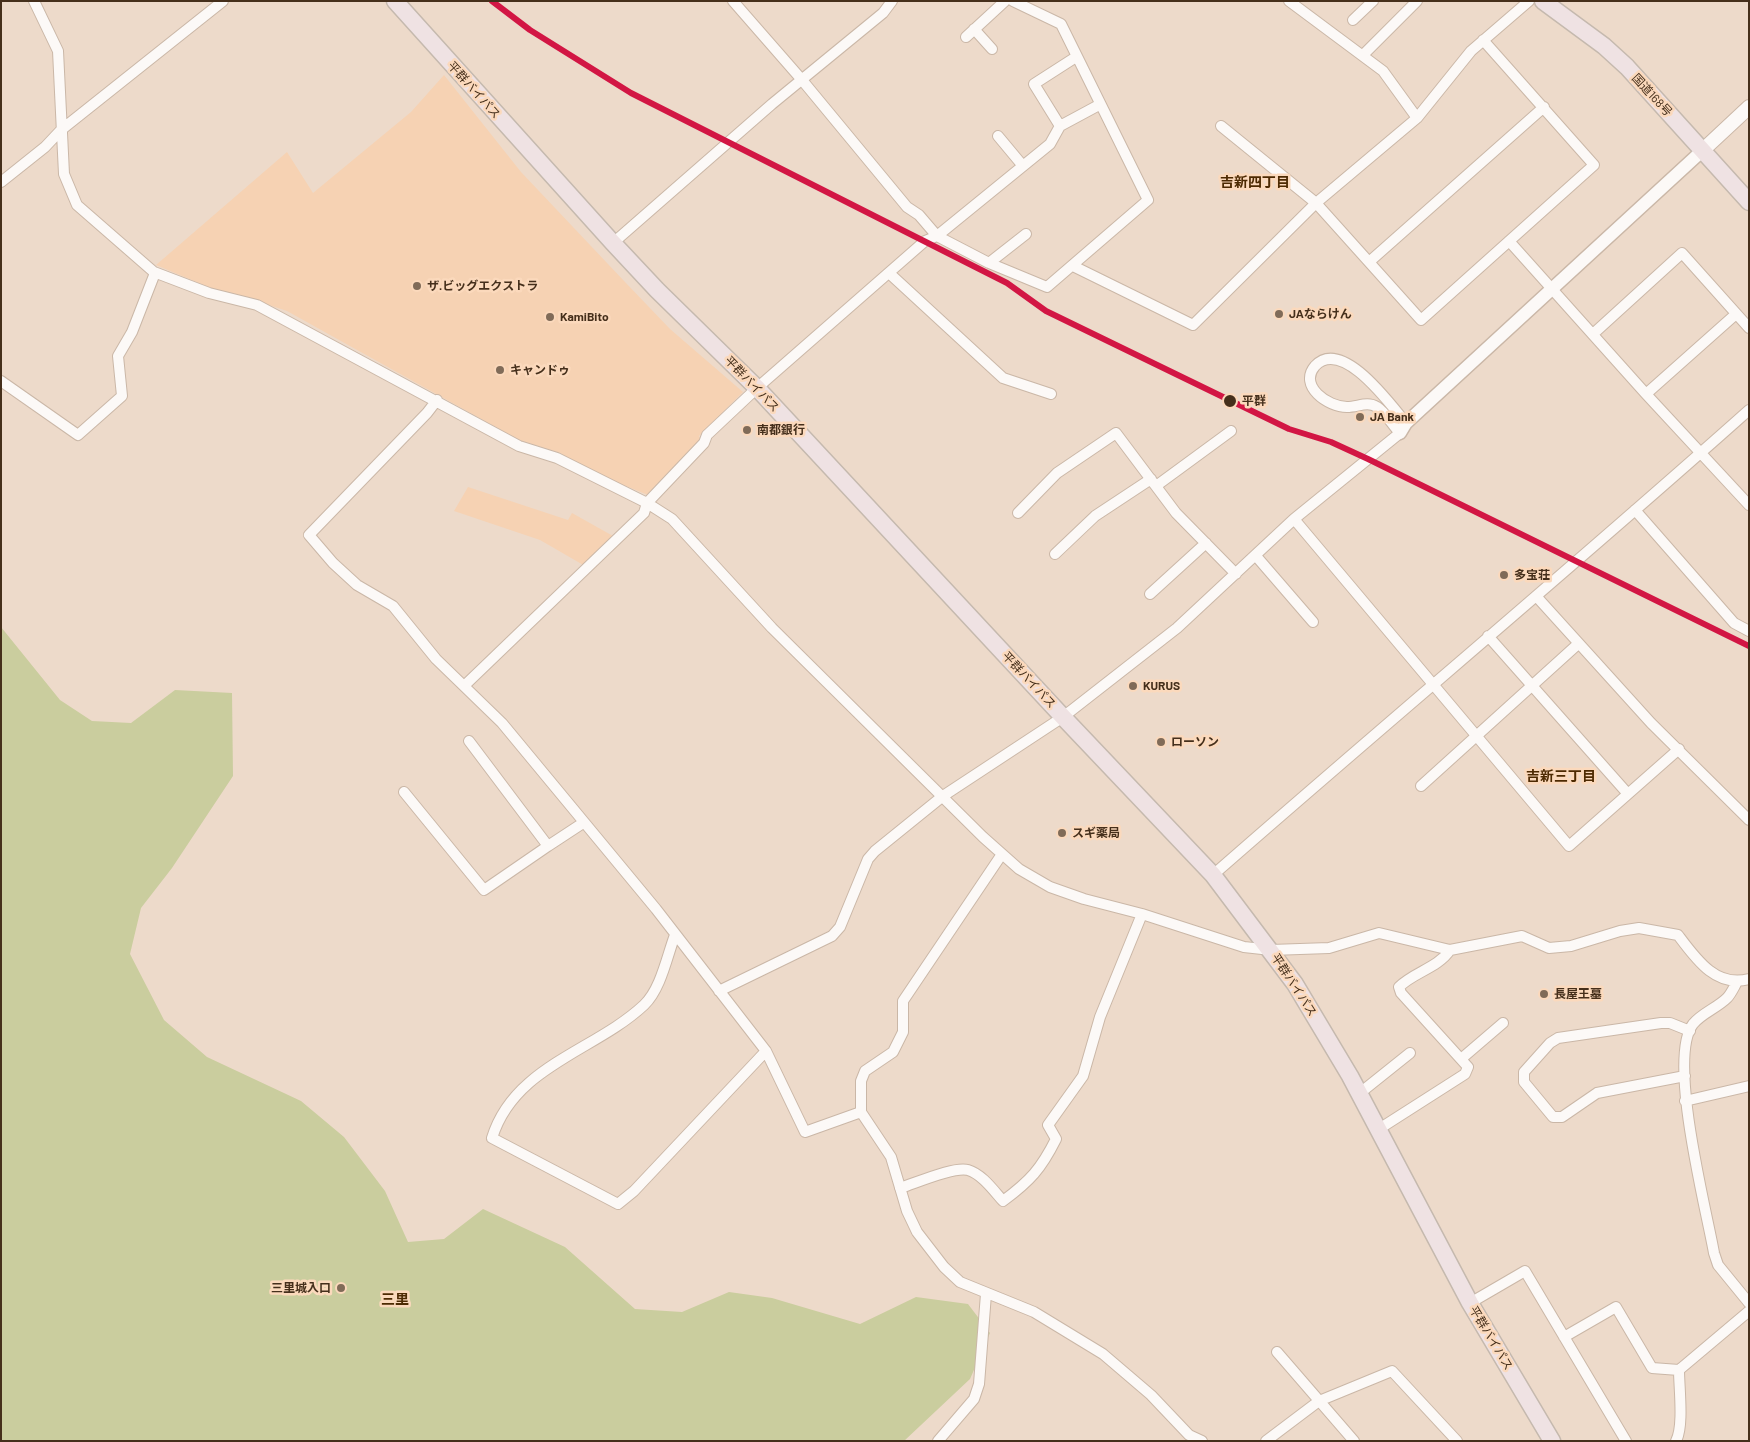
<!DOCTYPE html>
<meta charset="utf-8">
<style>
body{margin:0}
#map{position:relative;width:1750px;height:1442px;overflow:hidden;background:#eddaca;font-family:Barlow,sans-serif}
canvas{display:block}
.frame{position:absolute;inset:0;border:2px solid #452f1b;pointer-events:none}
</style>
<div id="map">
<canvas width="1750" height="1442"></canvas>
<div class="frame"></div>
</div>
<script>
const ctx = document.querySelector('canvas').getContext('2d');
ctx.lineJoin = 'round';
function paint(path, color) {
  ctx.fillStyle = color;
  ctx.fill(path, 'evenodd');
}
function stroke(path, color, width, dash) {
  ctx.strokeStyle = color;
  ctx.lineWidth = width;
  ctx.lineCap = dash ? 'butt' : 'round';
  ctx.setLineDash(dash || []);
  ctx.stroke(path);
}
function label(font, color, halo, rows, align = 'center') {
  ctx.font = font + ' Barlow,"Noto Sans JP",sans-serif';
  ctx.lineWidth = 5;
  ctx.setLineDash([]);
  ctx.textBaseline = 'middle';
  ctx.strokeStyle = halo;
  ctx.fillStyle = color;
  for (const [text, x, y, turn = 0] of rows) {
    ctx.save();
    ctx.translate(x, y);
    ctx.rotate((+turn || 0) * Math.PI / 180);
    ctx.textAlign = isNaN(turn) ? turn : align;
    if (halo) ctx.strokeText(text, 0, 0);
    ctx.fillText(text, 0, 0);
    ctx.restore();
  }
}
const built = new Path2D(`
 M 444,75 L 521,172 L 625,282 L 670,329 L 743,392 L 699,436 L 702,441 L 648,495 L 594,473 L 560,453 L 519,440 L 287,311 L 236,294 L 213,289 L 156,265 L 287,152 L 313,193 L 411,112 Z
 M 468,487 L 568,520 L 572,513 L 613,536 L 585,566 L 540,540 L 454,511 Z`);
const green = new Path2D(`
 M 1,627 L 60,700 L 92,721 L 131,723 L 175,690 L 232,693 L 233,776 L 172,868 L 141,908 L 130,954 L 164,1020 L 207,1057 L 301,1101 L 344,1137 L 385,1191 L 408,1242 L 444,1239 L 483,1209 L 565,1247 L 635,1309 L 682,1312 L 729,1292 L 772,1298 L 860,1324 L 916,1297 L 968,1304 L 990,1333 L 970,1379 L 904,1441 L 1,1441 Z`);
const minor = new Path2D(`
 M 733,1 L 802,80 L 907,207 L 919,215 L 937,236 L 989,263 L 1047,287 L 1148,200 L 1061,24 L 1013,1
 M 1289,1 L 1383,71 L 1417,118
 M 1353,20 L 1373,1
 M 974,29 L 992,49
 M 966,37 L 1005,1
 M 1363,55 L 1417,1
 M 1060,126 L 1034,84 L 1076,57
 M 1221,126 L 1316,203 L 1421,320 L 1594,165 L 1483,40
 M 998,136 L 1023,166
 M 1,182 L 45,147 L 61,130 L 223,1
 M 1509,241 L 1646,394 L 1749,505
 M 613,243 L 772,104 L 883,13 L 892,1
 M 1369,262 L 1544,107
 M 989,263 L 1026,234
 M 1073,266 L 1193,325 L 1316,203 L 1417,118 L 1471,51 L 1529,1
 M 154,272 L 209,293 L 257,305 L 519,446 L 557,458 L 647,503 L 672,519 L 772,628 L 983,837 L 1019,869 L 1050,887 L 1084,899 L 1142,914 L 1244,947 L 1271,950 L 1329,948 L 1379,933 L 1450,950 L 1522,936 L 1549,948 L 1571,946 L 1620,931 L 1639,928 L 1678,935 C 1696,959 1716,988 1749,979
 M 889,273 L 1003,378 L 1051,394
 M 1593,334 L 1682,253 L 1749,328
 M 1,381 L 78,435 L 122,396 L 118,356 L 132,332 L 155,273 L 77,205 L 64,174 L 58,51 L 34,1
 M 1646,394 L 1736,314
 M 437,400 L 427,413 L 309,535 L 333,563 L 357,585 L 393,606 L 436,659 L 502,723 L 656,909 L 766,1051 L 805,1132 L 861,1112 L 891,1157 L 907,1211 L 917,1232 L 944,1267 L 960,1282 L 1034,1312 L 1103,1354 L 1151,1395 L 1189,1435 L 1202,1441
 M 1156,486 L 1231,431
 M 1635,510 L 1734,623 L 1749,631
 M 1018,513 L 1057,473 L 1116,433 L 1176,513 L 1236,574
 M 1294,519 L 1569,846 L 1679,749
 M 1055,554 L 1095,516 L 1151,479
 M 1256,556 L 1313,622
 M 1150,594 L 1206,543
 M 1536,596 L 1651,723 L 1749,820
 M 1488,636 L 1628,794
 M 464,686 L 644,513 L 647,503 L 704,443 L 707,435 L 757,388 L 925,241 L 937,236 L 1050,144 L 1060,126 L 1099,105
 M 469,741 L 548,846 L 583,823
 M 1421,786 L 1578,644
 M 404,792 L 484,890 L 548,846
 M 1213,875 C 1391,719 1573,567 1749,410
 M 675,935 C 667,956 661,989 644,1005 C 595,1051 514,1066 492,1138 L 618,1204 L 634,1191 L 766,1051
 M 1737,982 C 1734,987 1731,994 1727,998 C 1717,1008 1702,1013 1693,1024 C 1667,1058 1706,1208 1714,1253 L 1718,1265 L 1749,1303
 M 719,991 L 832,936 L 840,927 L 868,859 L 875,851 L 943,796 L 1063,717 L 1177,628 L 1294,519 L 1400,433 C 1393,426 1386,413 1377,407 C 1367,401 1358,407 1347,407 C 1328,407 1298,386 1315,366 C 1342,337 1390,404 1406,423
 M 1461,1059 L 1503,1023
 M 1685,1076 L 1597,1093 L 1562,1117 L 1553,1117 L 1524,1082 L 1524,1072 L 1550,1043 L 1558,1038 L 1661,1023 L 1670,1023 L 1690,1031
 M 1360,1093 L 1410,1053
 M 1685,1101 L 1749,1086
 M 861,1112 L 861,1081 L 865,1071 L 893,1052 L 903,1032 L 903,1001 L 1002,854
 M 1379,1129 L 1465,1074 L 1468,1067 L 1401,993 L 1399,987 C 1414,972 1438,968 1450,950
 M 900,1188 C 916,1183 954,1166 968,1170 C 982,1174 994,1191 1003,1201 C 1030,1181 1041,1169 1056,1139 L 1048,1125 L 1083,1076 L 1100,1017 L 1142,914
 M 1470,1303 L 1525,1271 L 1626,1441
 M 1564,1337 L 1616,1307 L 1652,1368 L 1679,1370
 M 1277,1352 L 1354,1441
 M 938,1441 L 974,1399 L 979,1384 L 986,1294
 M 1266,1441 L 1319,1401 L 1392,1371 L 1457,1441
 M 1676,1441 C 1684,1426 1679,1388 1679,1370 L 1749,1311`);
const tertiary = new Path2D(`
 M 1400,433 L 1406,423 L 1703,150`);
const secondary = new Path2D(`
 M 1703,150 L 1749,107`);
const trunk = new Path2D(`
 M 395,1 L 613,243 L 657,290 L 757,388 L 1063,717 L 1213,875 L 1295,984 L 1350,1076 L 1470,1303 L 1552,1441
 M 1543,1 L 1604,46 L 1627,67 L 1749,202`);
const rail1 = new Path2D(`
 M 492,1 L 530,30 L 631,93 L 1007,283 L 1046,311 L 1289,429 L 1331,442 L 1368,459 L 1749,646`);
const markers = [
 [417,286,5,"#806b58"],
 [1279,314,5,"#806b58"],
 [550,317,5,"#806b58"],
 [500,370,5,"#806b58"],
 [1230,401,7,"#452f1b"],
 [1360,417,5,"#806b58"],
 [747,430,5,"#806b58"],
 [1504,575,5,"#806b58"],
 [1133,686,5,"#806b58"],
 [1161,742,5,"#806b58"],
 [1062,833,5,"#806b58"],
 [1544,994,5,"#806b58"],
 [341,1288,5,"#806b58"]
];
const streetNames = [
 ["平群バイパス",474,90,48],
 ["国道168号",1652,95,47],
 ["平群バイパス",752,384,46],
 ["平群バイパス",1029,680,47],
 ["平群バイパス",1294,985,57],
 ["平群バイパス",1491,1338,59]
];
const poiNames = [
 ["ザ.ビッグエクストラ",427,286],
 ["JAならけん",1289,314],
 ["KamiBito",560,317],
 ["キャンドゥ",510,370],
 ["JA Bank",1370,417],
 ["南都銀行",757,430],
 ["多宝荘",1514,575],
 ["KURUS",1143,686],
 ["ローソン",1171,742],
 ["スギ薬局",1072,833],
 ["長屋王墓",1554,994],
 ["三里城入口",331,1288,"right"]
];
const stopNames = [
 ["平群",1242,401]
];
const neighbourhoodNames = [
 ["吉新四丁目",1255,182],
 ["吉新三丁目",1561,776],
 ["三里",395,1299]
];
paint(built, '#f6d2b3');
paint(green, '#cacd9e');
stroke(minor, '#cab7a7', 12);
stroke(tertiary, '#cab7a7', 15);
stroke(secondary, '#cab7a7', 16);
stroke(trunk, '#c5b9ae', 19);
stroke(minor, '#fcf9f7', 10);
stroke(tertiary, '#fcf9f7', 12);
stroke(secondary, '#fcf9f7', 14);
stroke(trunk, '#efe2e3', 16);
stroke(rail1, '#d21644', 6);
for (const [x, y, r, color] of markers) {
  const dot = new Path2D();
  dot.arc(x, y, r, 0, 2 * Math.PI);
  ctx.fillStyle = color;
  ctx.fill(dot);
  stroke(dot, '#fbd9bc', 2);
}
label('12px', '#452f1b', '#fbd9bc', streetNames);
label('bold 12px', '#452f1b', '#fbd9bc', poiNames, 'left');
label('bold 12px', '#452f1b', '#fbd9bc', stopNames, 'left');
label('bold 14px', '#4d2a02', '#fbd9bc', neighbourhoodNames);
</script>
